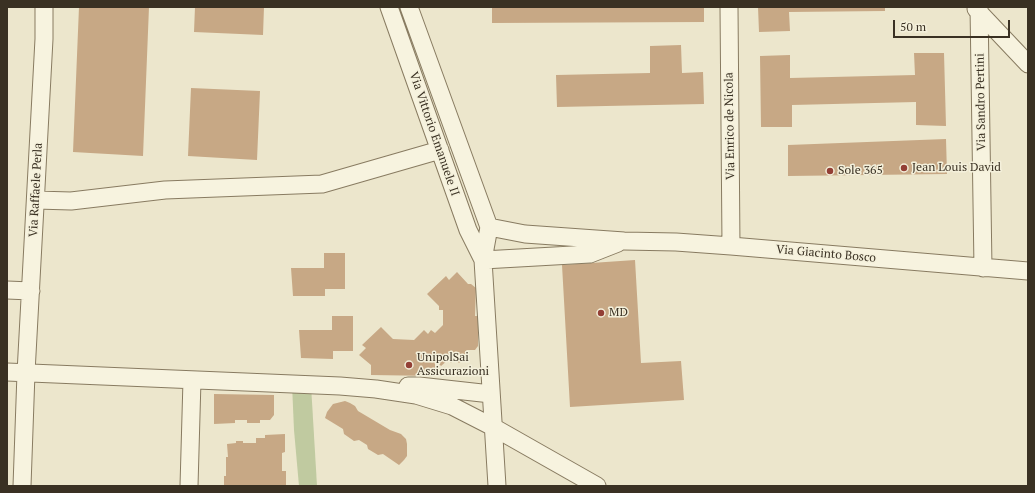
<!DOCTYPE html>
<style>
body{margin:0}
#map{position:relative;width:1035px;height:493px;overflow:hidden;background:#ece6cc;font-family:"PT Serif",serif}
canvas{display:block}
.frame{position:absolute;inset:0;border:8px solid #3a3123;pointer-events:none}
.scale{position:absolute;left:893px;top:20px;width:117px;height:18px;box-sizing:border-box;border:2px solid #3a3123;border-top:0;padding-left:5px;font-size:12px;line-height:14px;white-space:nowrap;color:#3a3123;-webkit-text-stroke:3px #f4f0db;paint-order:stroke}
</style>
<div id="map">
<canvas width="1035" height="493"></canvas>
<div class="frame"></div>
<div class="scale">50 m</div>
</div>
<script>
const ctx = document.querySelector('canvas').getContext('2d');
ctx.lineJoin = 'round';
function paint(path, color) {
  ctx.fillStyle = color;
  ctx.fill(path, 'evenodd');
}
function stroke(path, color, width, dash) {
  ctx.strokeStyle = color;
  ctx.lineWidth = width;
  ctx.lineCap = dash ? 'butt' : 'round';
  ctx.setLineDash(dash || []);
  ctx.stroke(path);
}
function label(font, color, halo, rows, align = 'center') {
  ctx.font = font + ' "PT Serif",serif';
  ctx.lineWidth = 3;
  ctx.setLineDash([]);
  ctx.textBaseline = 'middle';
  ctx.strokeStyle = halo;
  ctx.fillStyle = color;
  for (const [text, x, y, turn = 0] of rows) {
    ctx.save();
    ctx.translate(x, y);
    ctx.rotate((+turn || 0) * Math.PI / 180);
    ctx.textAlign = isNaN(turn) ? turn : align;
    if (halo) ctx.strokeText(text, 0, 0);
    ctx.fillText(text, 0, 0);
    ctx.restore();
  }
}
const green = new Path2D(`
 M 292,384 L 311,385 L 317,486 L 299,486 L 294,430 Z`);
const building = new Path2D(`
 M 79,7 L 149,7 L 143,156 L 73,152 Z
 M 195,7 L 264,7 L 263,35 L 194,32 Z
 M 492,7 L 704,7 L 704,22 L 492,23 Z
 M 758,7 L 885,7 L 885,11 L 789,12 L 790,31 L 759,32 Z
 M 681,45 L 682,73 L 703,72 L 704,104 L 557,107 L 556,75 L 650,73 L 650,46 Z
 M 914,53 L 944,53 L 946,126 L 916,125 L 916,102 L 792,105 L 792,127 L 761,127 L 760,56 L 790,55 L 790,78 L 915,75 Z
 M 191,88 L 260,91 L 257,160 L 188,156 Z
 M 946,139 L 947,174 L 788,176 L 788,145 Z
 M 324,253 L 345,253 L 345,289 L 325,289 L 325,296 L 293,296 L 291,268 L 324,268 Z
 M 635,260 L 641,363 L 681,361 L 684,400 L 570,407 L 562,265 Z
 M 457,272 L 468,284 L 471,284 L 476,288 L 475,316 L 478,316 L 478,346 L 475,350 L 467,350 L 465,352 L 467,355 L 459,363 L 455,359 L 451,363 L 448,360 L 441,366 L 437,362 L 435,364 L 435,376 L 371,375 L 371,365 L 359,355 L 366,348 L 362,345 L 381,327 L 393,339 L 414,340 L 424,330 L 428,334 L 431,330 L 435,333 L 443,325 L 443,310 L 439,310 L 439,306 L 427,294 L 446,276 L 449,280 Z
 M 332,316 L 353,316 L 353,351 L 333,351 L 333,359 L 301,358 L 299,330 L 332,330 Z
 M 214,394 L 274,395 L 274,415 L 270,420 L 260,420 L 260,423 L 247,423 L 247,420 L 235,420 L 235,423 L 214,424 Z
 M 345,401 L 350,403 L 355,406 L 358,411 L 390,430 L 401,434 L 406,439 L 407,444 L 407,456 L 404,460 L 399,465 L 383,454 L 378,455 L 368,449 L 367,445 L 359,440 L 354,441 L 344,434 L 343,429 L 325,418 L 327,412 L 333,404 Z
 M 285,434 L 285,452 L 282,453 L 282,471 L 286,471 L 286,486 L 224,486 L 224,476 L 226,476 L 226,457 L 228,457 L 227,444 L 236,443 L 236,441 L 243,441 L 243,443 L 256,443 L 256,438 L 265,438 L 265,435 Z`);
const minor = new Path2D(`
 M 389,7 L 468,230 L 483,260 L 590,254 L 618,243
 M 409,7 L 489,227 L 483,260 L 497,486
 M 729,7 L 731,246
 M 979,7 L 983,268
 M 976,9 L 1028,64
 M 36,200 L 71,201 L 165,190 L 322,184 L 440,150
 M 489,227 L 525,234 L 624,241 L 676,242 L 731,246 L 1028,271
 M 7,290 L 31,291
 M 7,372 L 340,386 L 376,389 L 416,395 L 452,406 L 493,427 L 597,486
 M 408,386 L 419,386 L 491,394
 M 22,486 L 26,373 L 44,39 L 44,7
 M 189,486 L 192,380`);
const markers = [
 [904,168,4,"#933f35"],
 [830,171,4,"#933f35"],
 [601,313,4,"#933f35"],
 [409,365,4,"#933f35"]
];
const streetNames = [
 ["Via Sandro Pertini",981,102,-91],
 ["Via Enrico de Nicola",730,126,-91],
 ["Via Vittorio Emanuele II",434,134,71],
 ["Via Raffaele Perla",36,190,-87],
 ["Via Giacinto Bosco",826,254,5]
];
const poiNames = [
 ["Jean Louis David",912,168],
 ["Sole 365",838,171],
 ["MD",609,313],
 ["UnipolSai",417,358],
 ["Assicurazioni",417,372]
];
paint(green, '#c0caa0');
paint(building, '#c7a885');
stroke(minor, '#887b61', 19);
stroke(minor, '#f7f3df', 17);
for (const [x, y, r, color] of markers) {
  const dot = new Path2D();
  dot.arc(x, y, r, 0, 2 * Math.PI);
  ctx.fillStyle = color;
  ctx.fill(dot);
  stroke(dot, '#f4f0db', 1.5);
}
label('12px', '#3a3123', '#f4f0db', streetNames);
label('12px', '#3a3123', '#f4f0db', poiNames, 'left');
</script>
